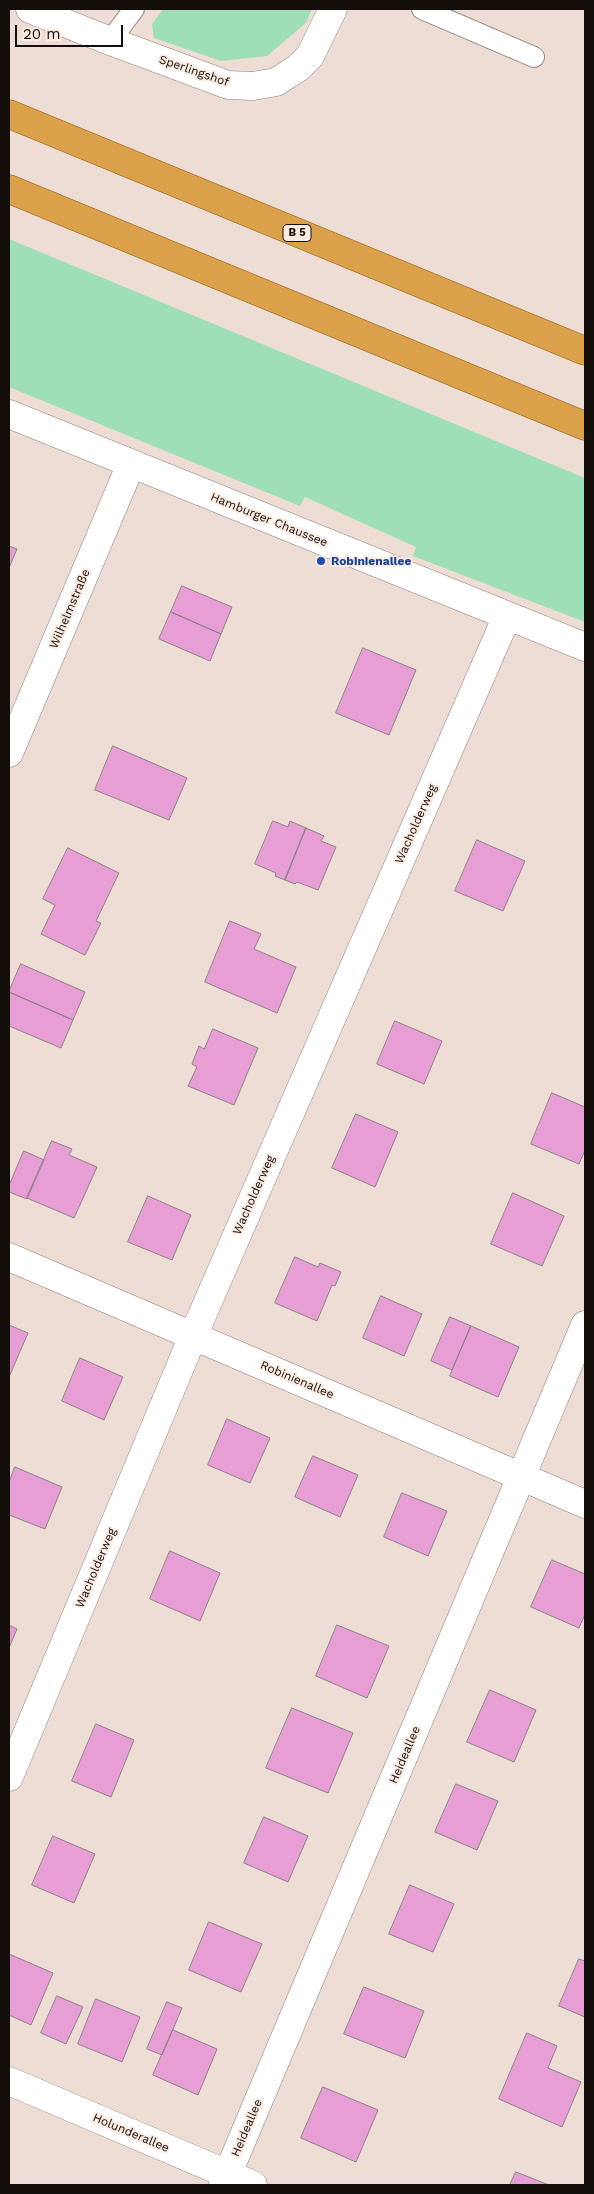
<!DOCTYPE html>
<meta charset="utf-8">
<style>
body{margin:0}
#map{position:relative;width:594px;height:2194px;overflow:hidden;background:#eeddd4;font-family:"Work Sans",sans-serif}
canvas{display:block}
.frame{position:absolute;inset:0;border:10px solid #130e0a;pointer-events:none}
.scale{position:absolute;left:15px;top:25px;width:108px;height:22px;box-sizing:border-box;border:2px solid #130e0a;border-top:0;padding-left:6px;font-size:15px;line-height:18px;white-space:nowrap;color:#130e0a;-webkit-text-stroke:4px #fbebe1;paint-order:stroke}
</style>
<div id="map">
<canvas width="594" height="2194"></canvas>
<div class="frame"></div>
<div class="scale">20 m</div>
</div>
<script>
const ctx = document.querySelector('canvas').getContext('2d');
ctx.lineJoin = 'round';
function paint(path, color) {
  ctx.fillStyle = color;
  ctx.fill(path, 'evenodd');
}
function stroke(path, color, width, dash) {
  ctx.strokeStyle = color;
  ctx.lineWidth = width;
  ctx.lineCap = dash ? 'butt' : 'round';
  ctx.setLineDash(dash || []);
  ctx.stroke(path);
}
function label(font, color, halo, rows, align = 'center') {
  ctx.font = font + ' "Work Sans",sans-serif';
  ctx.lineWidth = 4;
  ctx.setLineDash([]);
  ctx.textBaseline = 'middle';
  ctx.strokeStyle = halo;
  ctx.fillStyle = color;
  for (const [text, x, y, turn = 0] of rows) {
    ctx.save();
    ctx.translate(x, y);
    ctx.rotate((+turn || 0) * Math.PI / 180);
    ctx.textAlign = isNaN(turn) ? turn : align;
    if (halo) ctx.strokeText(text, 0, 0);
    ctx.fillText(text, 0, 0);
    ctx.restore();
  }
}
const green = new Path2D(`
 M 163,9 L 312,9 L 306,23 L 267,56 L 221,61 L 154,38 L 152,24 Z
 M 9,239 L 585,478 L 585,622 L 413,556 L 416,547 L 305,497 L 300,506 L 9,387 Z`);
const building = new Path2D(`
 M 9,546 L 17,549 L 9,568 Z
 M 182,586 L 232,607 L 221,634 L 171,612 Z
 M 171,612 L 221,634 L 210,661 L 159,639 Z
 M 363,648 L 416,670 L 389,735 L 336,713 Z
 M 113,746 L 187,778 L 169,820 L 95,790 Z
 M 273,821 L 288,827 L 290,821 L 306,828 L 285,880 L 275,876 L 276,873 L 255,864 Z
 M 306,828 L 324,836 L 321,841 L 336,847 L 318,890 L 297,882 L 295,884 L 285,880 Z
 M 477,840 L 525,861 L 503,911 L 455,891 Z
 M 68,848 L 119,873 L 96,921 L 101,923 L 85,955 L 41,934 L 55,905 L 43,899 Z
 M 230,921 L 261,934 L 254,949 L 296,967 L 277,1013 L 205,982 Z
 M 21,964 L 85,992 L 73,1020 L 9,992 Z
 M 9,992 L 73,1020 L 61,1048 L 9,1026 Z
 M 395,1021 L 442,1041 L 424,1084 L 377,1064 Z
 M 213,1029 L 258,1048 L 234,1105 L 188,1086 L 197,1067 L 192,1064 L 199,1046 L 204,1049 Z
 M 552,1093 L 585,1107 L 585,1150 L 579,1164 L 531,1144 Z
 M 356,1114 L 398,1132 L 375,1187 L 332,1168 Z
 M 52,1141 L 72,1149 L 69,1155 L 97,1167 L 74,1218 L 27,1198 Z
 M 24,1151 L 44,1160 L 27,1199 L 9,1192 L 9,1186 Z
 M 513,1193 L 564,1216 L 542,1266 L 491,1244 Z
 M 148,1196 L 191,1215 L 172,1260 L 128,1242 Z
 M 295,1257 L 318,1267 L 320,1263 L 341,1272 L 335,1286 L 332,1285 L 317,1321 L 275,1303 Z
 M 381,1296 L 422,1314 L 404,1356 L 363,1338 Z
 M 450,1317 L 471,1326 L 452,1370 L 431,1361 Z
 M 9,1325 L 28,1333 L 9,1377 Z
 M 471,1326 L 519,1347 L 498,1397 L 450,1376 Z
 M 80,1358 L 123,1377 L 104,1420 L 62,1401 Z
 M 227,1419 L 270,1438 L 250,1483 L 208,1465 Z
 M 313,1456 L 358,1475 L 340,1517 L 295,1497 Z
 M 15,1467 L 62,1487 L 45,1529 L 9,1515 L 9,1483 Z
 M 402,1493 L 447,1511 L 428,1556 L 384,1537 Z
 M 170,1551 L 220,1573 L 200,1621 L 150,1599 Z
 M 552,1560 L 585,1574 L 585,1614 L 579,1628 L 531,1607 Z
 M 9,1625 L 17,1629 L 9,1648 Z
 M 337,1625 L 389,1646 L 367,1698 L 316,1676 Z
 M 490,1690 L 536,1710 L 514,1762 L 467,1742 Z
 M 292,1708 L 353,1733 L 328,1793 L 266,1768 Z
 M 96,1724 L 134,1740 L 111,1797 L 72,1781 Z
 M 456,1784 L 498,1801 L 477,1850 L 435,1832 Z
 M 264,1817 L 308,1836 L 288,1882 L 244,1863 Z
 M 53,1836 L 95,1854 L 74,1903 L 32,1885 Z
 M 410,1885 L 454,1904 L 433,1952 L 389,1934 Z
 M 209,1922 L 262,1944 L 241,1992 L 189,1970 Z
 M 9,1954 L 53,1973 L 31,2025 L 9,2015 Z
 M 579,1959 L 585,1961 L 585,2017 L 559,2006 Z
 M 364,1987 L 424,2011 L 405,2058 L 344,2034 Z
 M 57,1996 L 83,2007 L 66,2044 L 41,2033 Z
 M 96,1999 L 140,2017 L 122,2062 L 78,2044 Z
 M 167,2002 L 182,2008 L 162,2055 L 147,2049 Z
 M 173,2030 L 217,2049 L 198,2095 L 153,2075 Z
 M 527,2033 L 557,2046 L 548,2068 L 581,2082 L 562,2127 L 499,2099 Z
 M 323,2087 L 378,2110 L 356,2162 L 301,2138 Z
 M 516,2172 L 549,2185 L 510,2185 Z`);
const service = new Path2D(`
 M 422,9 L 534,57
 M 110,41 L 134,9`);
const minor = new Path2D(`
 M 30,9 L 110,41 L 228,85 L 253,86 L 276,82 L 298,68 L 310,56 L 333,9
 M 9,414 L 585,647
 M 9,753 L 131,464
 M 9,1257 L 585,1504
 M 9,1777 L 193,1336 L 507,616
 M 9,2081 L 253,2185
 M 223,2185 L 585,1325`);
const trunk = new Path2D(`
 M 9,114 L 585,351
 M 9,189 L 585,426`);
const markers = [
 [321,561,5,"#1a4fb4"]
];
const shields = [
 [297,233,28]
];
const shieldNames = [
 ["B 5",297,233]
];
const streetNames = [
 ["Sperlingshof",194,71,19],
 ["Hamburger Chaussee",269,520,22],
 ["Wilhelmstraße",70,609,-67],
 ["Wacholderweg",416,824,-66],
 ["Wacholderweg",254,1195,-66],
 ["Robinienallee",297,1380,23],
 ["Wacholderweg",96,1568,-67],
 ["Heideallee",405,1755,-67],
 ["Heideallee",247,2128,-67],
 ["Holunderallee",131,2133,23]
];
const transitNames = [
 ["Robinienallee",331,561]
];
paint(green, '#9edfb8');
paint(building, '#e79ed5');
stroke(building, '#8e808a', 1);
stroke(service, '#908178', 22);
stroke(minor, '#908178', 29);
stroke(trunk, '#8e5d16', 29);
stroke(service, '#fff', 20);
stroke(minor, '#fff', 28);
stroke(trunk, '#daa04a', 28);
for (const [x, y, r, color] of markers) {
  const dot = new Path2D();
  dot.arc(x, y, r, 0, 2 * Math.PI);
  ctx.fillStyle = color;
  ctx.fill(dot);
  stroke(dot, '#fbebe1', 2);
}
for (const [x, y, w] of shields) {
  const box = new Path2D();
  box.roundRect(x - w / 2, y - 8.5, w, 17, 4);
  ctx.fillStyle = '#fbebe1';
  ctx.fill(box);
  stroke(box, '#130e0a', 1);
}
label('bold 11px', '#130e0a', null, shieldNames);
label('12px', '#130e0a', '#fbebe1', streetNames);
label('bold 12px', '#164399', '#fbebe1', transitNames, 'left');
</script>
